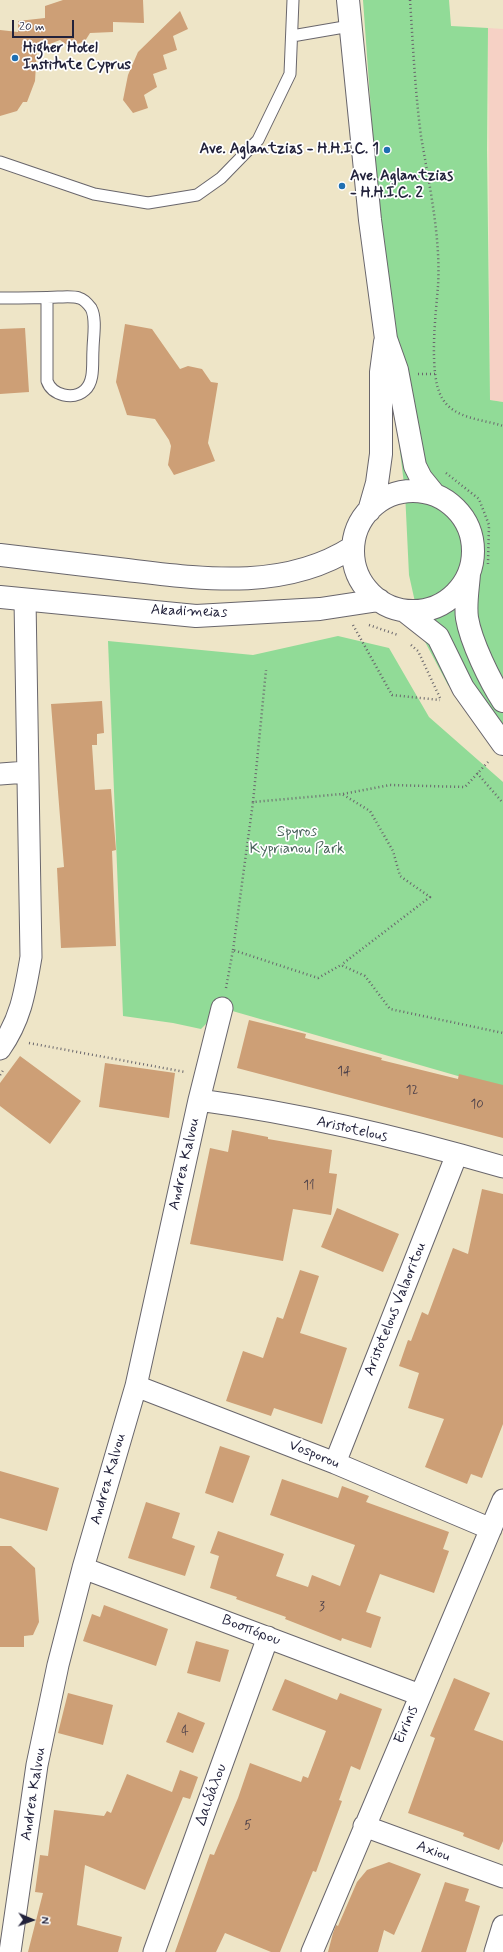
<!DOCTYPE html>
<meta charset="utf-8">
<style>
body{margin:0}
#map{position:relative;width:503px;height:1952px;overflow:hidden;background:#eee5c7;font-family:Mynerve,sans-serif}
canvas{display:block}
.north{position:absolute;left:12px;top:1900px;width:40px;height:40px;-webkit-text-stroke:3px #fff;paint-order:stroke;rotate:92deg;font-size:11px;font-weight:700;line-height:16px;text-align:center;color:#22223b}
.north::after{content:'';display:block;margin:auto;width:14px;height:18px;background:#22223b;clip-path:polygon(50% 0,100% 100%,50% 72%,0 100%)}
.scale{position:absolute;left:12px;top:20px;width:62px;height:18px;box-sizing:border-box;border:2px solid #22223b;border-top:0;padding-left:5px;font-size:12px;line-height:14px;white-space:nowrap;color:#22223b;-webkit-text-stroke:3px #fff;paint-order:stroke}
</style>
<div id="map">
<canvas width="503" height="1952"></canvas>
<div class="north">N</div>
<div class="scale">20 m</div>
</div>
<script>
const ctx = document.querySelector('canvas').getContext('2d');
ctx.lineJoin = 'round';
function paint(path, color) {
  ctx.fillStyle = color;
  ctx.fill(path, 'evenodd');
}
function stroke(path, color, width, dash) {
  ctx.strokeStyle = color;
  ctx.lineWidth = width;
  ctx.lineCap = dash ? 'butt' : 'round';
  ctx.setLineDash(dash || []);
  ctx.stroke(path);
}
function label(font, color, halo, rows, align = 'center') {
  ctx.font = font + ' Mynerve,sans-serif';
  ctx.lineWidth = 3.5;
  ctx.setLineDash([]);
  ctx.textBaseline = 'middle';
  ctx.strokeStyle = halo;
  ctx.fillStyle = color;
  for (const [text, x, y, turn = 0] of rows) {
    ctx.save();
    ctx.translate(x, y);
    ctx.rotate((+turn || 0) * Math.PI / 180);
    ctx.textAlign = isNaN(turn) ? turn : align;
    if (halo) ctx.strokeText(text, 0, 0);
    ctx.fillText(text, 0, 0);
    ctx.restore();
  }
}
const built = new Path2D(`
 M 488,28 L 503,29 L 503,402 L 490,400 Z`);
const green = new Path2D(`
 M 363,0 L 449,0 L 451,26 L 488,28 L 487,150 L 490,400 L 503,402 L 503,738 L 448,685 L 423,638 L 409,575 L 405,492 L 389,362 Z
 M 338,636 L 389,648 L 429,717 L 503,782 L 503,1089 L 222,1008 L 201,1029 L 173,1023 L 123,1016 L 108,641 L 253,655 Z`);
const building = new Path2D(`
 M 63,0 L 143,0 L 144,23 L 113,22 L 113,32 L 90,33 L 85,41 L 70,47 L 60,40 L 37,49 L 35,81 L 27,102 L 23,102 L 17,111 L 0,116 L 0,30 L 18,32 L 18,21 L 45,18 L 45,6 Z
 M 180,11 L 188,29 L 173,36 L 177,50 L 163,55 L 167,69 L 153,74 L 157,87 L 144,95 L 148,108 L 133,113 L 123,100 L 128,75 L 138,52 Z
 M 125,324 L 152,329 L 180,369 L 188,366 L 202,369 L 211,382 L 218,383 L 208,443 L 215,461 L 174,475 L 168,465 L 171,446 L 169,440 L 155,419 L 127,415 L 116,382 Z
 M 25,328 L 29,392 L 0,394 L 0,329 Z
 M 102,701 L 104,733 L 97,734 L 97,745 L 92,745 L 95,790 L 111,789 L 116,850 L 112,851 L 116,946 L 61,948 L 57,868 L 64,867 L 51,704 Z
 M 249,1020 L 306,1034 L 305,1038 L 382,1058 L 381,1060 L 458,1079 L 459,1074 L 503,1085 L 503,1138 L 237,1068 Z
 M 20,1056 L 81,1101 L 50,1144 L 0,1106 L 0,1083 Z
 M 105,1063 L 175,1073 L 169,1118 L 99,1107 Z
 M 232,1130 L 268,1137 L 268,1139 L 332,1150 L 329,1173 L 337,1174 L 331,1215 L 293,1209 L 283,1261 L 190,1244 L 210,1148 L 228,1152 Z
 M 482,1189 L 503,1194 L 503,1424 L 482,1478 L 471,1474 L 467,1484 L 425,1467 L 444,1419 L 408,1408 L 419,1373 L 399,1366 L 408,1340 L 411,1341 L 422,1312 L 428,1315 L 453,1248 L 468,1254 Z
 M 337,1208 L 399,1234 L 383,1272 L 321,1247 Z
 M 300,1270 L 319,1276 L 300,1333 L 347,1348 L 322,1424 L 274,1408 L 271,1416 L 226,1401 L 243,1351 L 263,1358 L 277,1317 L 283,1319 Z
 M 220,1446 L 250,1456 L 233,1503 L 205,1493 Z
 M 0,1471 L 59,1488 L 47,1531 L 0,1518 Z
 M 282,1479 L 338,1498 L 342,1486 L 369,1496 L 366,1502 L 449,1532 L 443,1549 L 449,1551 L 434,1593 L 380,1574 L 366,1612 L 381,1617 L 371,1648 L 342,1638 L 341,1641 L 285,1619 L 286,1617 L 236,1599 L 237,1597 L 210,1588 L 219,1556 L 210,1553 L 218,1531 L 284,1554 L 276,1576 L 308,1587 L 312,1575 L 340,1586 L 355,1545 L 270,1515 Z
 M 146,1502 L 180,1513 L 172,1538 L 195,1546 L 185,1576 L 128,1558 Z
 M 0,1546 L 11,1546 L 35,1568 L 39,1622 L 33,1635 L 24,1636 L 24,1647 L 0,1647 Z
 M 104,1605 L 168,1629 L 156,1666 L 83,1641 L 92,1614 L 100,1617 Z
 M 196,1641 L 229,1650 L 220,1682 L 187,1673 Z
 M 454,1678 L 490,1693 L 474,1730 L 503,1741 L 503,1841 L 499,1850 L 463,1836 L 464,1833 L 408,1813 L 435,1738 L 430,1736 Z
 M 285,1679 L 337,1700 L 340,1693 L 382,1709 L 360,1770 L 351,1766 L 339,1800 L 342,1801 L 316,1872 L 313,1871 L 280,1952 L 271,1952 L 225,1933 L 216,1952 L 175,1952 L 210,1854 L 214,1855 L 238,1798 L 250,1763 L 301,1782 L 303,1776 L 308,1778 L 326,1731 L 272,1710 Z
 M 68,1693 L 113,1705 L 103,1745 L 58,1733 Z
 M 178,1712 L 205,1723 L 193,1753 L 166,1742 Z
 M 180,1770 L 198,1777 L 190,1799 L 183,1797 L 145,1890 L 85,1865 L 77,1925 L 122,1937 L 118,1952 L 28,1952 L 43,1893 L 35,1892 L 40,1855 L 48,1856 L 54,1810 L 104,1816 L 107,1811 L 111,1813 L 127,1774 L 172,1792 Z
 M 389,1862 L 421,1874 L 394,1935 L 384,1930 L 378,1952 L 328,1952 L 333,1933 L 336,1925 L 338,1926 L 357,1882 L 367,1870 Z
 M 445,1882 L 469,1889 L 465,1901 L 480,1906 L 466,1952 L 421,1952 Z`);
const path = new Path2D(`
 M 410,0 C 413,45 415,91 421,136 C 429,184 441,238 438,286 C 436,313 428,374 442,398 C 454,419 482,419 503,426
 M 418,374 L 436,374
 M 446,473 L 479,499 L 489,525 L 488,564
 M 353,625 L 392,695 L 440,700
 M 369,625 L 398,635
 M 411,645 L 418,651 L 441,700
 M 477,773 L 503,803
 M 343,794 L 390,785 L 465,787 L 488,762
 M 253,802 L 266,670
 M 233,950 L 253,802 L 342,794 L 370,811 L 393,851 L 400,876 L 430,897 L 341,965
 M 226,988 L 233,950 L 318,978 L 341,965 L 365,976 L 390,1009 L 503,1033
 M 29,1043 L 185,1072
 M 0,1075 L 4,1069`);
const service = new Path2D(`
 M 292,36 L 350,26
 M 0,162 L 94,194 L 148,203 L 197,195 L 221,178 L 258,140 L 290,74 L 293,0
 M 0,298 C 19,298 39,298 58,297 C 64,297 73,296 79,298 C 83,299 88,304 91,308 C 97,319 93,338 93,350 C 92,363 95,381 85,390 C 73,401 52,395 47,381 L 47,298`);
const minor = new Path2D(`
 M 0,774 L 27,772
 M 0,1049 C 21,1019 25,992 31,957 L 25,600
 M 199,1100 C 302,1114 404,1138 503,1167
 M 136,1386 L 335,1463 L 491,1529
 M 335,1463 L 457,1154
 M 83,1568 L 420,1695
 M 364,1826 L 503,1877
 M 10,1952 L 37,1765 L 58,1665 L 83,1568 L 136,1386 L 199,1100 L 222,1008
 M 154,1952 L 268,1637
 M 312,1952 L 503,1500
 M 495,1952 L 503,1926`);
const secondary = new Path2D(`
 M 348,0 L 370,220 L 386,339 L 397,370 L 415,466 L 421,478 L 434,494
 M353 551a60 60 0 1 1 120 0a60 60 0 1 1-120 0Z
 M 369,511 L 377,483 L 381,454 L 381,372 L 385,342
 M 0,555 C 42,560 84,565 127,570 C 203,579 285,591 353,547
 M 469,574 C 468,588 465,604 467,618 C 471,642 490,681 503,701
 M 0,597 L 196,616 L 320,609 L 379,600
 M 405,611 L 438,637 L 463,688 L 503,744`);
const markers = [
 [15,58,4,"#1f6fb2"],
 [387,150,4,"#1f6fb2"],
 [342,186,4,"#1f6fb2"]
];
const numberNames = [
 ["14",344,1072],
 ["12",412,1091],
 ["10",477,1105],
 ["11",309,1186],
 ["3",322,1607],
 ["4",185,1732],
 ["5",248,1826]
];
const poiNames = [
 ["Higher Hotel",23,49],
 ["Institute Cyprus",23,66],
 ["Ave. Aglantzias - H.H.I.C. 1",379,150,"right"],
 ["Ave. Aglantzias",350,177],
 ["- H.H.I.C. 2",350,194]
];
const streetNames = [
 ["Akadimeias",189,612,2],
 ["Aristotelous",352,1130,13],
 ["Andrea Kalvou",185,1164,-77],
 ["Aristotelous Valaoritou",396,1309,-68],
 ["Vosporou",314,1455,22],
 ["Andrea Kalvou",109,1479,-74],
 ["Βοσπόρου",251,1631,21],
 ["Eirinis",407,1725,-67],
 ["Andrea Kalvou",34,1794,-81],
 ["Δαιδάλου",212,1795,-70],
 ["Axiou",433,1852,20]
];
const parkNames = [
 ["Spyros",297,833],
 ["Kyprianou Park",297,850]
];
paint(built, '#f6d1c5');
paint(green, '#91db97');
paint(building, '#cd9f76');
stroke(service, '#69666c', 13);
stroke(minor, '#69666c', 23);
stroke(secondary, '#69666c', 24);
stroke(path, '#69666c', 2.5, [1, 3]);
stroke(service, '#fff', 11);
stroke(minor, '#fff', 21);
stroke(secondary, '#fff', 22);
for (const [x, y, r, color] of markers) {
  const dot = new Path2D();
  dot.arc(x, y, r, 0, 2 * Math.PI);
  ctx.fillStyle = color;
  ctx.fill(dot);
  stroke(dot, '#fff', 1.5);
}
label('13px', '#4d414a', null, numberNames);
label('bold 15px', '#22223b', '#fff', poiNames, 'left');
label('15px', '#22223b', '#fff', streetNames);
label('15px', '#49635b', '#fff', parkNames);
</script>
